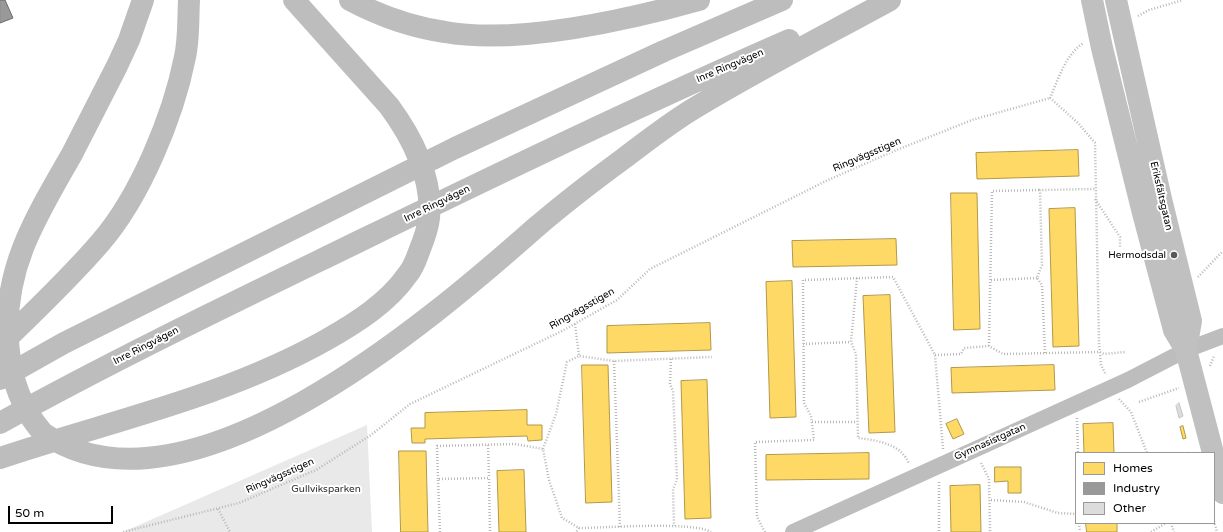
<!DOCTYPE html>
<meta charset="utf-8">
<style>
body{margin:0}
#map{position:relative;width:1223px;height:532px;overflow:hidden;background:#fff;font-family:"Varela Round",sans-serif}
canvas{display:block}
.legend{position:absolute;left:1075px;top:452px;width:140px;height:72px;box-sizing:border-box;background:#fff;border:1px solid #999;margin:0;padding:5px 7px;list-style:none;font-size:12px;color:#000}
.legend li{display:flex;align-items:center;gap:8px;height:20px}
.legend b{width:20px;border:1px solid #999}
.scale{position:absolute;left:8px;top:506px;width:105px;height:18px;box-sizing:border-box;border:2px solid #000;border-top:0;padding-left:5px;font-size:12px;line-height:14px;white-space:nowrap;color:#000;-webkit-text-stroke:3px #fff;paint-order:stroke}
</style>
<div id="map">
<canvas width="1223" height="532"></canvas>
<ul class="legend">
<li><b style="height:11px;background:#ffd966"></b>Homes</li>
<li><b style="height:11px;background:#999"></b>Industry</li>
<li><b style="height:11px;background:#dcdcdc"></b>Other</li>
</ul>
<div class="scale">50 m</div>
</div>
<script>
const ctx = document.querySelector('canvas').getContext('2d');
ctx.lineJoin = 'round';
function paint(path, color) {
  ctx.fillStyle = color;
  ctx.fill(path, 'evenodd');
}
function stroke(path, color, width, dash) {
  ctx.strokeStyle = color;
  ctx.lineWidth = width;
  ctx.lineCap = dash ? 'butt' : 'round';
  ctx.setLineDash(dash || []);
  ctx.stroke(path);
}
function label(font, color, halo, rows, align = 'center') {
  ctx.font = font + ' "Varela Round",sans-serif';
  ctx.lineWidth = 4;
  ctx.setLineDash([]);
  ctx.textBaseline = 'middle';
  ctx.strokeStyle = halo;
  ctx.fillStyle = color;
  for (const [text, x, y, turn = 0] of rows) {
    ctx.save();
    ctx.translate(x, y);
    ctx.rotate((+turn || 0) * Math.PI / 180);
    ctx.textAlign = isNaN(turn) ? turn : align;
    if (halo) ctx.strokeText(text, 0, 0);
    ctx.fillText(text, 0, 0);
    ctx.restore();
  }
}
const green = new Path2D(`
 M 367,425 L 372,532 L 123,532 Z`);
const homes = new Path2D(`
 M 1078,150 L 1079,176 L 977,179 L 976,153 Z
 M 951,193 L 977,193 L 980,329 L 954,330 Z
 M 1075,208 L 1079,346 L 1053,347 L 1049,209 Z
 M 896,239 L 897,265 L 793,267 L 792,241 Z
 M 792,281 L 796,417 L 770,418 L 766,282 Z
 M 890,295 L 895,432 L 869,433 L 863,296 Z
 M 710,323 L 711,350 L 607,353 L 607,326 Z
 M 582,365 L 608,365 L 612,502 L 586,503 Z
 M 1054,365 L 1055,390 L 952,393 L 951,368 Z
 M 707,380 L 711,518 L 685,519 L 681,381 Z
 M 527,410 L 527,425 L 542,425 L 542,440 L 528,441 L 527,436 L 425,439 L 425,443 L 412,443 L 411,428 L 425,428 L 425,413 Z
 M 957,419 L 964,434 L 953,439 L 946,424 Z
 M 1113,423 L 1114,453 L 1084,453 L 1083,424 Z
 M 1183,426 L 1186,438 L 1183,439 L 1180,427 Z
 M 399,451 L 426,451 L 428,532 L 401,532 Z
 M 869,453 L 869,479 L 766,480 L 766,455 Z
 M 995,467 L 1021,467 L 1021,493 L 1008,493 L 1008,481 L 995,482 Z
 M 524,470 L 526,532 L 499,532 L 497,471 Z
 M 980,485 L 981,532 L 951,532 L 950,486 Z
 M 1086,523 L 1117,523 L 1117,532 L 1087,532 Z`);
const industry = new Path2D(`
 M 0,0 L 5,0 L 13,18 L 0,23 Z`);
const building = new Path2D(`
 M 1179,403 L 1183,416 L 1179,418 L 1176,406 Z`);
const path = new Path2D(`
 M 1138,16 L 1149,10 L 1183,0
 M 1050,98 L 1079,124 L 1095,143 L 1099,343 L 1101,365 L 1106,375
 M 1050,98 C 1058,80 1066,53 1084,43
 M 1095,199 L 1120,237 L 1120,248
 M 1198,277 L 1223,251
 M 857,278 L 851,342 L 856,354 L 858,438 C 876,440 902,444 909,464
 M 991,280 L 1037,278
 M 575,324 L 579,356 L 614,361 L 712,357
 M 803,344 L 851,342
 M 989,346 L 992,191 L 1040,190
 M 1045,353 L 1042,285 L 1037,278 L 1042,265 L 1040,190 L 1095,189
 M 935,355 L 961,354 L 964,348 L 989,346 L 1003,354 L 1100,352 L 1104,354 L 1125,352
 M 671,359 L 670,384 L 673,391 L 677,480 L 673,489 L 674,526
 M 614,361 L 620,527
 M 1210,366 L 1214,356
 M 1119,399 L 1131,412 L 1147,453
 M 1139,402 L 1179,388
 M 1077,418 L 1078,453
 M 812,422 L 857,422
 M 488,445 L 489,478
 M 543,449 L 556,414 L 567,362 L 579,356
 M 1187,453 L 1188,453
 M 981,463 L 989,479 L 990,532
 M 438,479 L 437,446 L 515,444 L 543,449 L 549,480 L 562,518 L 579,528 L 576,532
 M 939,482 L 939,532
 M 991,500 L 1024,502 L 1058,513 L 1076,514
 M 218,509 L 230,532
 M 1214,521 L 1217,532
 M 1079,523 L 1080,532
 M 1171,523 L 1174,532
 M 579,528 C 604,528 693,521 711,532
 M 123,532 L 239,503 L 316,470 L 371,435 L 410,404 L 562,331 L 617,300 L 650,269 L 828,180 L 894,151 L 972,120 L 1050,98
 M 440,532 L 438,479 L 489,478 L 490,532
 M 765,532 L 757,517 L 755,442 L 814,440 L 811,416 L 804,403 L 803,280 L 893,277 L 935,355 L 943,449
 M 1151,532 L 1166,523`);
const street = new Path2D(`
 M 793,532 L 1128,380 L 1186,350 L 1223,336`);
const secondary = new Path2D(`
 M 1092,0 L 1102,48 L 1143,213 L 1174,330 L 1186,350 L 1213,453
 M 1116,0 L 1161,199 L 1191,321 L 1186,350
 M 1214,459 L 1223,493`);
const highway = new Path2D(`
 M 143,0 L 129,40 L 117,66 C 102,95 87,125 72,154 C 55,184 36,215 23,248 C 0,307 0,385 43,433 C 185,532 432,319 534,229 C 563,204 593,181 623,159 C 647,141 672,121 698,106 C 761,68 826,35 890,0
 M 350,0 C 380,16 411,27 445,32 C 517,45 628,20 699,0
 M 0,345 C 34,312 69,279 100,243 C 140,197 173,117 185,57 C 189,39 188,19 189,0
 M 0,379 L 64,343 L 455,148 L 664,51 L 782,0
 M 0,423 C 121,356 245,297 370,236 C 508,169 647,102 789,40
 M 0,458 C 110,421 225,397 326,340 C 356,323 388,303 408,274 C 414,267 417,257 420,249 C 424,239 428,228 429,218 C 433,178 412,137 389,106 L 294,0`);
const markers = [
 [1174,255,4,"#595959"]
];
const streetNames = [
 ["Inre Ringvägen",730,66,-23],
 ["Ringvägsstigen",867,155,-23],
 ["Eriksfältsgatan",1161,196,77],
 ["Inre Ringvägen",437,204,-26],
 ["Ringvägsstigen",582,309,-30],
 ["Inre Ringvägen",146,346,-27],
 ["Gymnasistgatan",990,442,-24],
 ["Ringvägsstigen",280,476,-24]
];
const poiNames = [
 ["Hermodsdal",1166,255]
];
const parkNames = [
 ["Gullviksparken",326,489]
];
paint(green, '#e9e9e9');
paint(homes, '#ffd966');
stroke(homes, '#b29847', 1);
paint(industry, '#999');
stroke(industry, '#6b6b6b', 1);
paint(building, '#dcdcdc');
stroke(building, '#c4c4c4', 1);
stroke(path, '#b8b8b8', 2.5, [1, 2]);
stroke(street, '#bdbdbd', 16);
stroke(secondary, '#c0c0c0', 22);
stroke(highway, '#bdbdbd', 22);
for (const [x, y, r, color] of markers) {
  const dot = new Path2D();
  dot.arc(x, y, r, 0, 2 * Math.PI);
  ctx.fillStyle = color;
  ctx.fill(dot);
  stroke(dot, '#fff', 1.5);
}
label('10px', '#000', '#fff', streetNames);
label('10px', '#000', '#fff', poiNames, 'right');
label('10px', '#2e2e2e', '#fff', parkNames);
</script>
